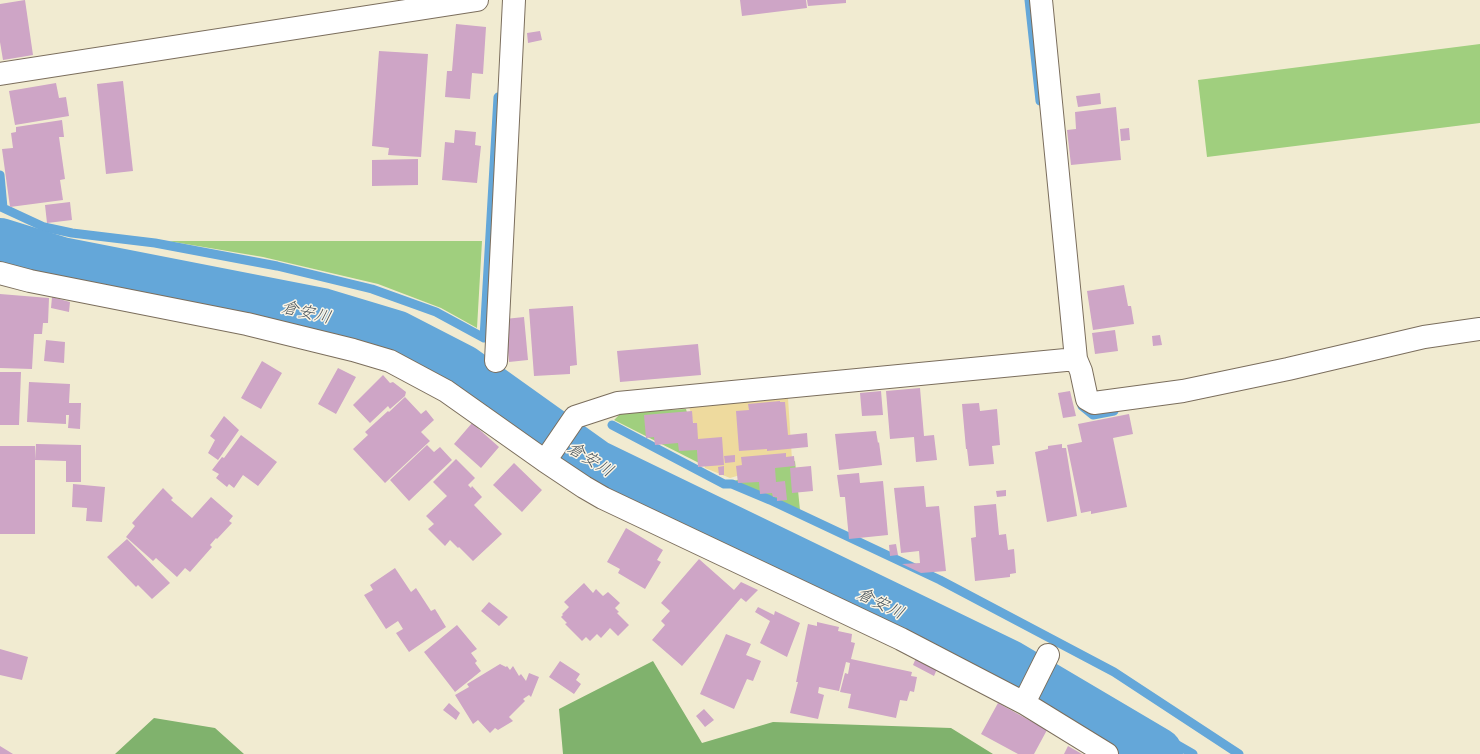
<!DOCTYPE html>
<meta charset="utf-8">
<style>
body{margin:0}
canvas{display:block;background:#f1ebd1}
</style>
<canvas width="1480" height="754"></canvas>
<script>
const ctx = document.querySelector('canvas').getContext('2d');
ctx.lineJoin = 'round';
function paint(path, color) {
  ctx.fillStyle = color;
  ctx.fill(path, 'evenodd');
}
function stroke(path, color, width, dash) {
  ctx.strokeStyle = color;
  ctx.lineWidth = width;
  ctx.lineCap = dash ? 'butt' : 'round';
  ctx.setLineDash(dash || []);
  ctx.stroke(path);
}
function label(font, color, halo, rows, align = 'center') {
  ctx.font = font + ' Caveat,"Klee One",sans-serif';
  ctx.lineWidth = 3;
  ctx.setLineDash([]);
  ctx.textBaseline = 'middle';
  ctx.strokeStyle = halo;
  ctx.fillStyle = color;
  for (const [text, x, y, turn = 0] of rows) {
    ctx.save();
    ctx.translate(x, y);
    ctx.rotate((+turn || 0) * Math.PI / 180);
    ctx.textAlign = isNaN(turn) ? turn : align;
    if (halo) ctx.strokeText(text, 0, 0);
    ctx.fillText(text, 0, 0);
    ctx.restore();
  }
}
const green = new Path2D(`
 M 1480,44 L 1480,123 L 1207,157 L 1198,80 Z
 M 168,241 L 482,241 L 477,328 L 441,308 L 378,284 L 263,257 Z
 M 686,409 L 701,464 L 614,420 L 621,413 Z
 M 795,461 L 800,510 L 734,481 Z`);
const forest = new Path2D(`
 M 653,661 L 702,743 L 773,722 L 951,728 L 993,754 L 563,754 L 559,709 Z
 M 154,718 L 215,728 L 244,754 L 115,754 Z`);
const sand = new Path2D(`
 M 788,398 L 792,460 L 730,478 L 705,468 L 689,406 Z`);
const water = new Path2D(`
 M 0,237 L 19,243 L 208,284 L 204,299 L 58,271 L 0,257 Z`);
const stream = new Path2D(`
 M 1029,0 L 1040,101
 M 0,175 L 3,208 L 44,227 L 72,233 L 155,243 L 277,266 L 372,289 L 436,312 L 484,338 L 498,97
 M 0,228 L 28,239 L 161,268 L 269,288 L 360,309 L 428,334 L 475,361 L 530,405 L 583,442 L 613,458 L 769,529 L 922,603 L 1024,657 L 1193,754
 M 1082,406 L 1093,415 L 1114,411
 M 612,425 L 724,484 L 732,484 L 770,500 L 940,580 L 1114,672 L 1239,754`);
const river = new Path2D(`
 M 0,245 L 61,264 L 322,315 L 395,337 L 461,371 L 594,466 L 1007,666 L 1156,754`);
const building = new Path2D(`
 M 25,0 L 33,55 L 3,60 L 0,42 L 0,4 Z
 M 740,0 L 806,0 L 807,8 L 742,16 Z
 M 807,0 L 846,0 L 846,3 L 808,6 Z
 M 456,24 L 486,27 L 483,74 L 472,73 L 470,99 L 445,97 L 447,71 L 452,71 Z
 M 540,31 L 542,40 L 528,43 L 527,33 Z
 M 379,51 L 428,54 L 421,157 L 388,155 L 389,148 L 372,146 Z
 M 123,81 L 133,171 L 106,174 L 97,84 Z
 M 56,83 L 59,98 L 66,97 L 69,116 L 15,125 L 9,91 Z
 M 1100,93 L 1101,104 L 1078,107 L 1076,96 Z
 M 1116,107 L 1121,160 L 1071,165 L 1067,130 L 1076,129 L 1075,112 Z
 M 62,120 L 64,137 L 59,137 L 65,179 L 60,180 L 63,200 L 10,207 L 2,149 L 13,148 L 11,133 L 16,132 L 16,127 Z
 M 1129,128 L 1130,140 L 1121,141 L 1120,129 Z
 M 455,130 L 476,132 L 475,145 L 481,146 L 477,183 L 442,180 L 445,142 L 454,143 Z
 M 418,159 L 418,185 L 372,186 L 372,160 Z
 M 70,202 L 72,220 L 47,223 L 45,205 Z
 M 1124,285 L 1128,306 L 1131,306 L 1134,324 L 1093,330 L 1087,291 Z
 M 0,294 L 49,298 L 48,323 L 43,323 L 42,334 L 34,334 L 32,369 L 0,368 Z
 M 52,297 L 70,302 L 69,312 L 51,308 Z
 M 573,306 L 577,365 L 570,366 L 570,374 L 534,376 L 529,309 Z
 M 524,317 L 528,360 L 509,362 L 505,319 Z
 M 1115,330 L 1118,351 L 1095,354 L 1092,333 Z
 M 1160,335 L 1162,345 L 1153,346 L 1152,336 Z
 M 46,340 L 65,342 L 64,363 L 44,361 Z
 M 698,344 L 701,375 L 620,382 L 617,351 Z
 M 262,361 L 282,373 L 261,409 L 241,398 Z
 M 338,368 L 356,377 L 336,414 L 318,404 Z
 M 0,372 L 21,372 L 19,425 L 0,425 Z
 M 383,375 L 390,383 L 393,382 L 406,392 L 405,396 L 390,409 L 388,406 L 370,423 L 353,405 Z
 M 29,382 L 70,384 L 69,403 L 81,403 L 80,429 L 68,428 L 69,415 L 66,415 L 66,424 L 27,422 Z
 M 920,388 L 924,436 L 934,435 L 937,460 L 916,462 L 914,437 L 890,439 L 886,391 Z
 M 881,391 L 883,415 L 862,416 L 860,393 Z
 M 1070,391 L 1076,416 L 1063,418 L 1058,393 Z
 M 405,397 L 421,414 L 426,410 L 434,420 L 421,432 L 430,441 L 385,483 L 353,449 L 368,435 L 365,432 L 388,411 L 389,412 Z
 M 780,401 L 780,402 L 785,402 L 788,435 L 807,433 L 808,447 L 767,451 L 767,449 L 739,451 L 736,411 L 749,410 L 748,404 Z
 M 979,403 L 980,411 L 997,409 L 1000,445 L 992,446 L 994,464 L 969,466 L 967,449 L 966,449 L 962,404 Z
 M 692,411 L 693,423 L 697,423 L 698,439 L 722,437 L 724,465 L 698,467 L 697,450 L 679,451 L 678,443 L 655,445 L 654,437 L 646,438 L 644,415 Z
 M 1129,414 L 1133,434 L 1113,438 L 1127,507 L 1091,514 L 1091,511 L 1081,513 L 1067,445 L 1082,442 L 1078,424 Z
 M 224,416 L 239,430 L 218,460 L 208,453 L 215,440 L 210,436 Z
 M 472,423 L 499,447 L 481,468 L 454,444 Z
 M 876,431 L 878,443 L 879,442 L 882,465 L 839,470 L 835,434 Z
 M 241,435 L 277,462 L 258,486 L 243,475 L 234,488 L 229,484 L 227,487 L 216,478 L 219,474 L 212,470 L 222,457 L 224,458 Z
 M 36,444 L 81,445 L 81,482 L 66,482 L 66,461 L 35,460 Z
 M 1062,444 L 1062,448 L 1066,448 L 1077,516 L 1047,522 L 1035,452 L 1048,449 L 1048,446 Z
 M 427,445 L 434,452 L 440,447 L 452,460 L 409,501 L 390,480 Z
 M 0,446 L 35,446 L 35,534 L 0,534 Z
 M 786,453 L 786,457 L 794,456 L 795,466 L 775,468 L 776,482 L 785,481 L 787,500 L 777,501 L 777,497 L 773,497 L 772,493 L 760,494 L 759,482 L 738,483 L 736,466 L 742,465 L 741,457 Z
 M 735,455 L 735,462 L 725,463 L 724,456 Z
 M 456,459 L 475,478 L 468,485 L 471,488 L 472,486 L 482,497 L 474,505 L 502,534 L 473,561 L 459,547 L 458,548 L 450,540 L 445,546 L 428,529 L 434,524 L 426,516 L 447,496 L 433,482 Z
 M 514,463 L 542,490 L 522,512 L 493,485 Z
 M 724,466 L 724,475 L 719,475 L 718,467 Z
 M 811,466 L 813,491 L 792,493 L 790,468 Z
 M 859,473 L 860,483 L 883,481 L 888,535 L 849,539 L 845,497 L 840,497 L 837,475 Z
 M 73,484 L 105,487 L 102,522 L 86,521 L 87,508 L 72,507 Z
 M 924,486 L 926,507 L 939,506 L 946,571 L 921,573 L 902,564 L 920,563 L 919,551 L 901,553 L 894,488 Z
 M 163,488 L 173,498 L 171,500 L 192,518 L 211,497 L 233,516 L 229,521 L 232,523 L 217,539 L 216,538 L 210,545 L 212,547 L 190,572 L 185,568 L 177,577 L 156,558 L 153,561 L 126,537 L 135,526 L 132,523 Z
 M 1006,490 L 1006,496 L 997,497 L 996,491 Z
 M 996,504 L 999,535 L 1006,534 L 1008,550 L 1014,549 L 1016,573 L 1010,574 L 1010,577 L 975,581 L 971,538 L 976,537 L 974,506 Z
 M 626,528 L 663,550 L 657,560 L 661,562 L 645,589 L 618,573 L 620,569 L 607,562 Z
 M 127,539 L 170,583 L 152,599 L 138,585 L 136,587 L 107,557 Z
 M 896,544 L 898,555 L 890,556 L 889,545 Z
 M 699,559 L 734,590 L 741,582 L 758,590 L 746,602 L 741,598 L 682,666 L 652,640 L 665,625 L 661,621 L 670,611 L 661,603 Z
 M 395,568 L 411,592 L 416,588 L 431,611 L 435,609 L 446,627 L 409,652 L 396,633 L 403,629 L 398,621 L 386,629 L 364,595 L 373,590 L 370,585 Z
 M 584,583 L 593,593 L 596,589 L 603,596 L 608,592 L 620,603 L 615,608 L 619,612 L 617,613 L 629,625 L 618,636 L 610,628 L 601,638 L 597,634 L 590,641 L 586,637 L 582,641 L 565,624 L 567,623 L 561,617 L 563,615 L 562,614 L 569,607 L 564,602 Z
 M 489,602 L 508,617 L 499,626 L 481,611 Z
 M 758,607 L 774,615 L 775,611 L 800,623 L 787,657 L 760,643 L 770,621 L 755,612 Z
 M 817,622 L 839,627 L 838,631 L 852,634 L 851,642 L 855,643 L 851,659 L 912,672 L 911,676 L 917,677 L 914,692 L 910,691 L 907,701 L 900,700 L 896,718 L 848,708 L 851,694 L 840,692 L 845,673 L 848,674 L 850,663 L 846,662 L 839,691 L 819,687 L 818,693 L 824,695 L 818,719 L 790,713 L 798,682 L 796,682 L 808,624 L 817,626 Z
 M 457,625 L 477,649 L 471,653 L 477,661 L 475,663 L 481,671 L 455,692 L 424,652 Z
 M 726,634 L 751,644 L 746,655 L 761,661 L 753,681 L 747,679 L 734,709 L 700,694 Z
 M 0,649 L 28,657 L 22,680 L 0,675 Z
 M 916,658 L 937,669 L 934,676 L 913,665 Z
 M 560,661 L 580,674 L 576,680 L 581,684 L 574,694 L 549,677 Z
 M 500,664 L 506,667 L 507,666 L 510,670 L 513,666 L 519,676 L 521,674 L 526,681 L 529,673 L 539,677 L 531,697 L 529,695 L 523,699 L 525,701 L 509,717 L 513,721 L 498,730 L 495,728 L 490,733 L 478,720 L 473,724 L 455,695 L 469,687 L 467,684 Z
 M 449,703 L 460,713 L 456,720 L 443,710 Z
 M 998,703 L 1047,730 L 1034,754 L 1018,754 L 981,734 Z
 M 704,709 L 714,720 L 705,727 L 696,716 Z
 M 0,746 L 13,754 L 0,754 Z
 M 1068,746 L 1082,754 L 1064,754 Z`);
const minor = new Path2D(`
 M 0,74 L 477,0
 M 0,273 L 30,281 L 247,324 L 353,350 L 390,361 L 446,391 L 545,461 L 584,487 L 603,498 L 901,639 L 1024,703 L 1107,754
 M 1076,359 L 1081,371 L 1087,399 L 1094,403 L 1183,391 L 1288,369 L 1424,337 L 1480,329
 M 496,361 L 514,0
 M 545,461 L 575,417 L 618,403 L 1076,359 L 1041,0
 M 1024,703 L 1048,655`);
const waterNames = [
 ["倉安川",306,313,13],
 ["倉安川",590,460,32],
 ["倉安川",880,604,26]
];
paint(green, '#a0cf7e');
paint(forest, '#80b26d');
paint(sand, '#eeda9e');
paint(water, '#64a7d9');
stroke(stream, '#64a7d9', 9);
stroke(river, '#64a7d9', 54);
paint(building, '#cea5c6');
stroke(minor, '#7b6e5d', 24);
stroke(minor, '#fff', 22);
label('italic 17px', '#49565f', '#fcf5e5', waterNames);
</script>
